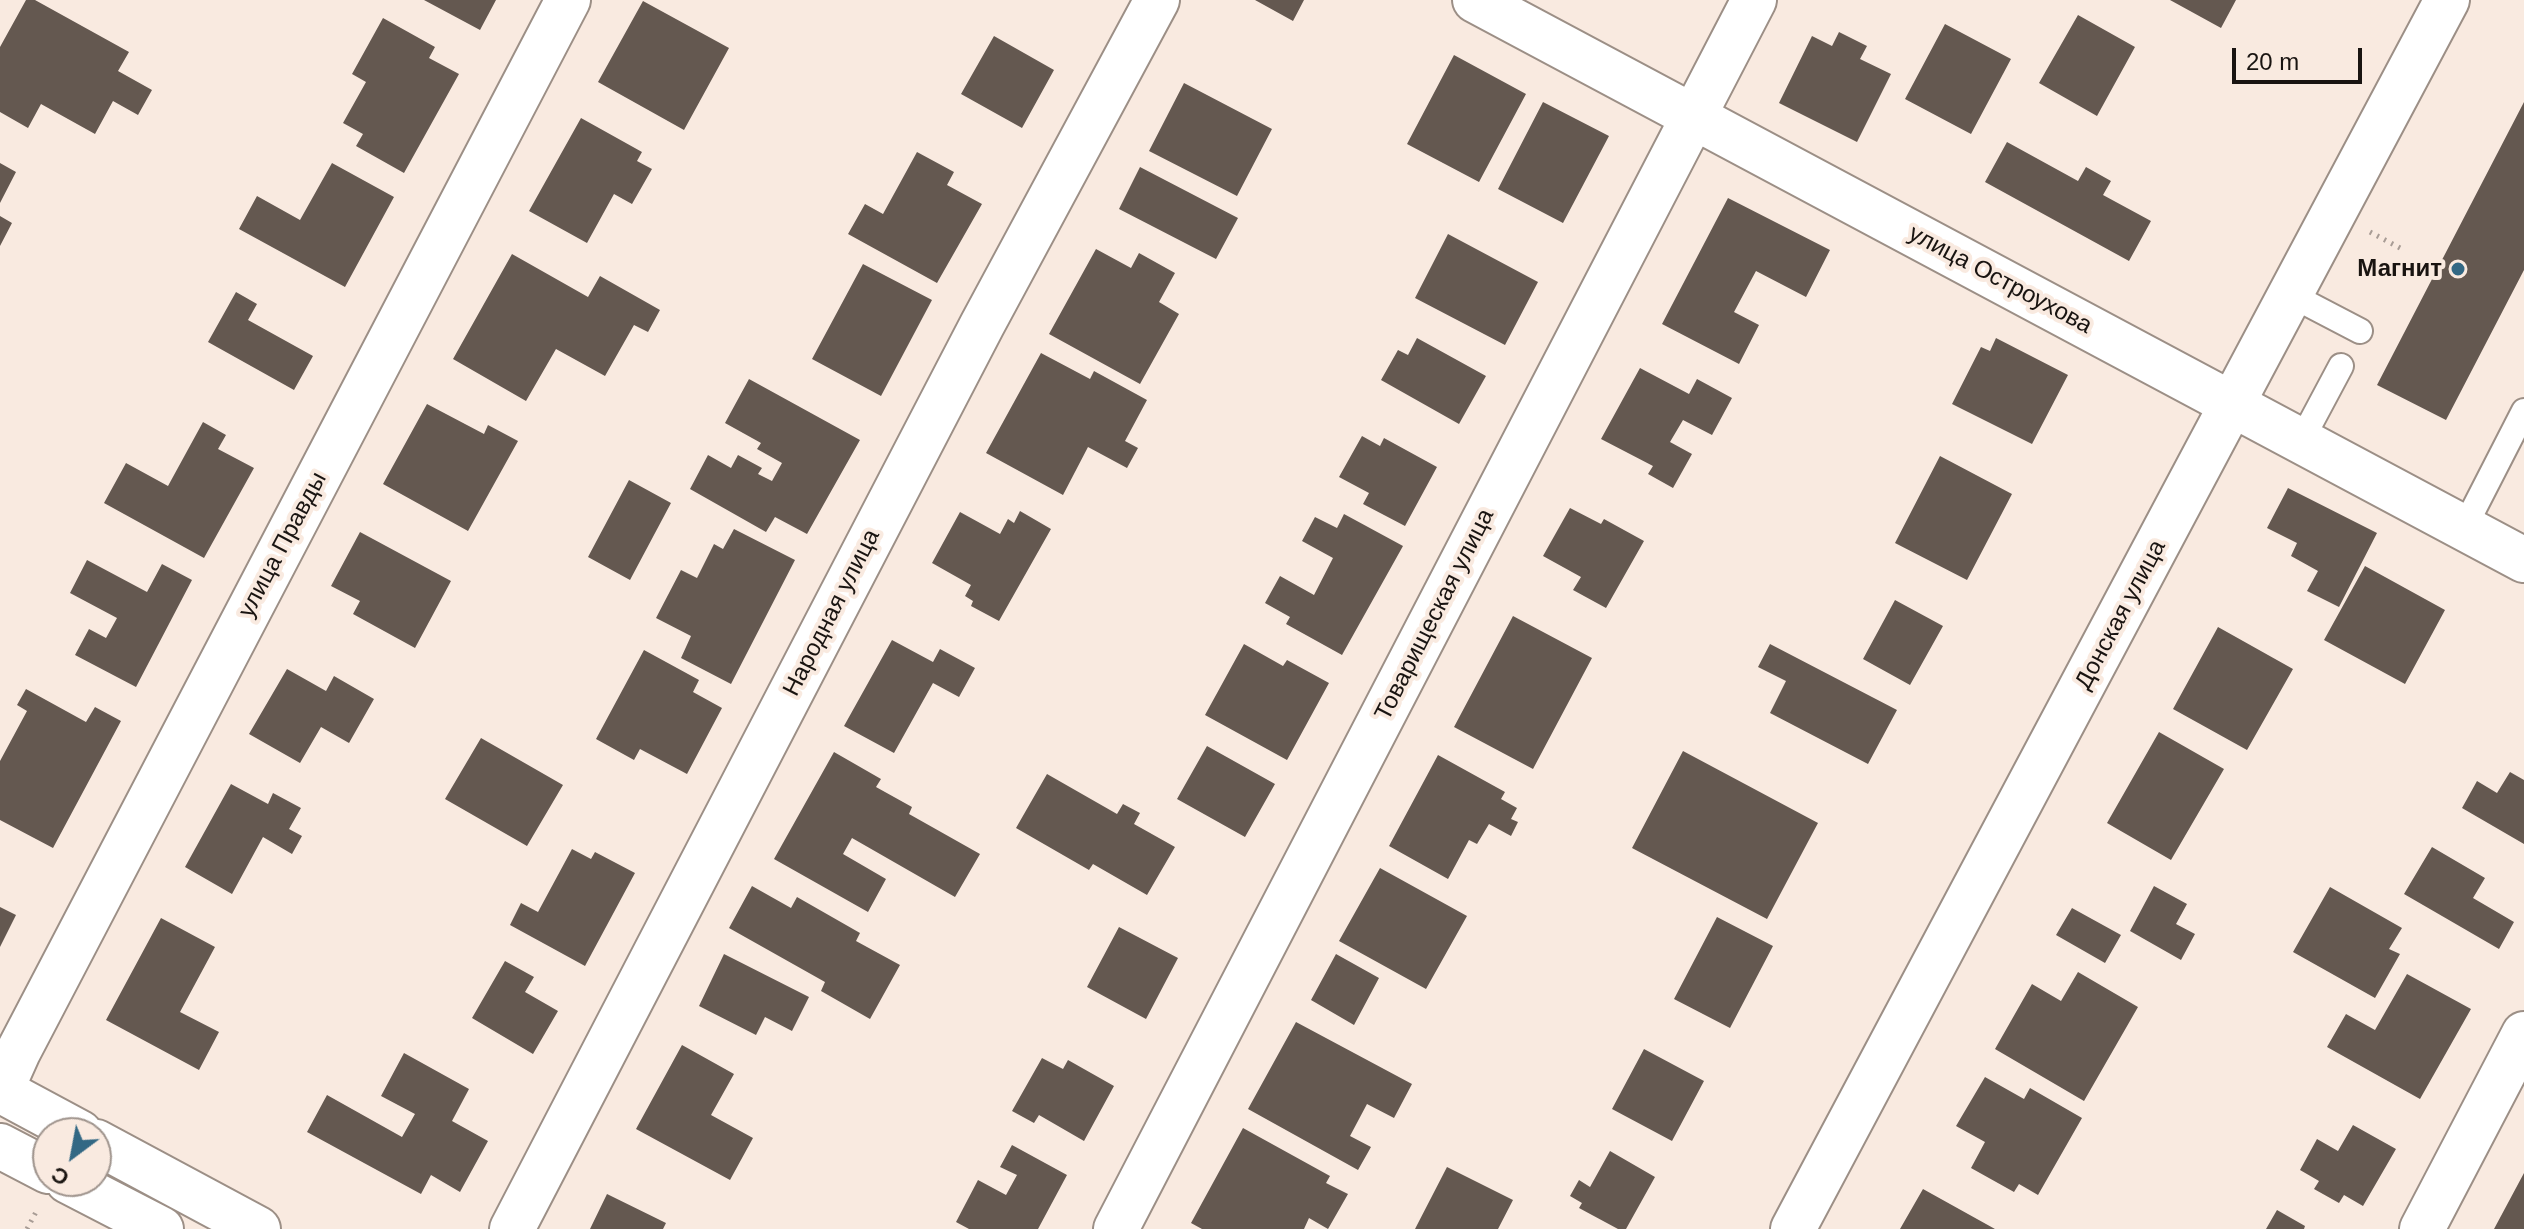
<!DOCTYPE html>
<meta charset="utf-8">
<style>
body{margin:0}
#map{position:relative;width:2524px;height:1229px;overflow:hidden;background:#f9eae0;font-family:Helvetica,sans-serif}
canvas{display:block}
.north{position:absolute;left:32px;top:1117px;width:80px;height:80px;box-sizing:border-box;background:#f9eae0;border:2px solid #9f948d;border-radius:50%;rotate:212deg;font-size:22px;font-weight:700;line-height:32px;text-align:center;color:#191411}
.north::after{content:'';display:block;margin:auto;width:28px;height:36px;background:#336884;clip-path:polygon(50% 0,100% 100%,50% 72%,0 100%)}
.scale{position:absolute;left:2232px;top:48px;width:130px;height:36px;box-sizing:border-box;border:4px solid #191411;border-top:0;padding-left:10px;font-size:24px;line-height:28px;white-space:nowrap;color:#191411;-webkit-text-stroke:6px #f9eae0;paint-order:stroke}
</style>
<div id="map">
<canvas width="2524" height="1229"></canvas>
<div class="north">С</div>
<div class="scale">20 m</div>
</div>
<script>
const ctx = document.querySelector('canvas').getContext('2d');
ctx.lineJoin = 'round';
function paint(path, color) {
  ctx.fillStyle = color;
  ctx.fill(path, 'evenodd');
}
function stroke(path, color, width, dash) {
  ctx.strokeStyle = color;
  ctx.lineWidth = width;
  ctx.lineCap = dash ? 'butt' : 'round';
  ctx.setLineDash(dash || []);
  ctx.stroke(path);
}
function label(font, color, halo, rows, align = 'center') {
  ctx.font = font + ' Helvetica,sans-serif';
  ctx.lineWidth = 8;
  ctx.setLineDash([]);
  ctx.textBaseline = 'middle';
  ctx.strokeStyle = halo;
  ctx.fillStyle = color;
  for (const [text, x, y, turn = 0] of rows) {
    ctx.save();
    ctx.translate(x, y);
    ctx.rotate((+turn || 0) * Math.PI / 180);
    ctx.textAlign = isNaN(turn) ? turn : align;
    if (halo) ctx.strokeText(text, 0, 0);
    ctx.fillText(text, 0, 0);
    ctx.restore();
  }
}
const building = new Path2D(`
 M 26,0 L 35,0 L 129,52 L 118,71 L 152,90 L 138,115 L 113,101 L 95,134 L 41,104 L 28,128 L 0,112 L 0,47 Z
 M 424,0 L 496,0 L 480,30 Z
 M 1255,0 L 1304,0 L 1293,21 Z
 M 2170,0 L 2236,0 L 2221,28 Z
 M 643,1 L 729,48 L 684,130 L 598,82 Z
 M 2078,15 L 2135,47 L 2097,116 L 2039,83 Z
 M 383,18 L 435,47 L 429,58 L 459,74 L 404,173 L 356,146 L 363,134 L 343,123 L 366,82 L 352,74 Z
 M 1945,24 L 2011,59 L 1971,134 L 1905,99 Z
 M 1839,32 L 1867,46 L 1860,59 L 1891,74 L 1857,142 L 1779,103 L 1812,36 L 1832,46 Z
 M 994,36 L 1054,70 L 1022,128 L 961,94 Z
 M 1454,55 L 1526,94 L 1479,182 L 1407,144 Z
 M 1184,83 L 1272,129 L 1237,196 L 1149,151 Z
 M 1543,102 L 1609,136 L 1563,223 L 1498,189 Z
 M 2524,102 L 2524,270 L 2446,420 L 2377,385 Z
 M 581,118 L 642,152 L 637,161 L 652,169 L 632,204 L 614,194 L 587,243 L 529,211 Z
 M 2007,142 L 2078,181 L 2086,167 L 2111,181 L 2103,195 L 2151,221 L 2129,261 L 1985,182 Z
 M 917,152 L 954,172 L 947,185 L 982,204 L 937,283 L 848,234 L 865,204 L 883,214 Z
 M 0,163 L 16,172 L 0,203 Z
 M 332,163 L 394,197 L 345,287 L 239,229 L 257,196 L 300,220 Z
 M 1140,167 L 1238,218 L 1216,259 L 1119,209 Z
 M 1728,198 L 1830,250 L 1806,297 L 1756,271 L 1734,312 L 1759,325 L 1739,364 L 1662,324 Z
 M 0,216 L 12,223 L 0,246 Z
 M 1448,234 L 1538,282 L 1505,345 L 1415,298 Z
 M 1096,249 L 1131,268 L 1139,253 L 1175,273 L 1159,302 L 1179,314 L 1140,384 L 1049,334 Z
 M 512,254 L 588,297 L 600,276 L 660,310 L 648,332 L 634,325 L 605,376 L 556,349 L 526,401 L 453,359 Z
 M 863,264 L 932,300 L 881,396 L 812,359 Z
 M 236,292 L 257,304 L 248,320 L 313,356 L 294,390 L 208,342 Z
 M 1417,338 L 1486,376 L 1459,424 L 1381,380 L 1398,350 L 1408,355 Z
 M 1996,338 L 2068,375 L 2032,444 L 1952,404 L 1981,347 L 1990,351 Z
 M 1041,353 L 1090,379 L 1094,371 L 1147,400 L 1125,441 L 1138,448 L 1127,468 L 1088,447 L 1063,495 L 986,453 Z
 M 1640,368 L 1689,394 L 1697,379 L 1732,398 L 1712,435 L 1683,420 L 1670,442 L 1692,454 L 1673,488 L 1648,474 L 1653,466 L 1601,439 Z
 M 749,379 L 860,440 L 807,534 L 775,517 L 766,532 L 690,489 L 708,455 L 731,468 L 738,455 L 762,468 L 758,474 L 772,481 L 782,463 L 757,449 L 761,443 L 725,423 Z
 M 427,404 L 484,434 L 488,425 L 518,441 L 468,531 L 383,484 Z
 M 203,422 L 226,435 L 218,449 L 254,468 L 204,558 L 104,503 L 126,463 L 168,486 Z
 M 1362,436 L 1380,446 L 1384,438 L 1437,467 L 1405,526 L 1363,504 L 1369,493 L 1339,477 Z
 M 1940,456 L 2012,494 L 1967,580 L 1895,543 Z
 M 629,480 L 671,503 L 630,580 L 588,557 Z
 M 2288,488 L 2377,533 L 2339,607 L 2307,591 L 2318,571 L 2291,556 L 2297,543 L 2267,528 Z
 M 1570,508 L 1601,524 L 1604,519 L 1644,541 L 1606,608 L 1573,590 L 1581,577 L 1543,556 Z
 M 1020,511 L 1051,529 L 999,621 L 971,606 L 973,601 L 965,596 L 971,585 L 932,563 L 960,512 L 1000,534 L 1008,519 L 1014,523 Z
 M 1344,514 L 1403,546 L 1342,655 L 1286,624 L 1290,617 L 1265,603 L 1280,576 L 1314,595 L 1333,558 L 1302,541 L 1315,517 L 1337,528 Z
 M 734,529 L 795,560 L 731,684 L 681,658 L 691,636 L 656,618 L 681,570 L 697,578 L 714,544 L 723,549 Z
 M 360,532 L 451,581 L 415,648 L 353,614 L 360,601 L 331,586 Z
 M 87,560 L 147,592 L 162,564 L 192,580 L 136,687 L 75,655 L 89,629 L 106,638 L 117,618 L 70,593 Z
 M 2365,566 L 2445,610 L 2405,684 L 2324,640 Z
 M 1895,600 L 1943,626 L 1910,685 L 1863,659 Z
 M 1513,616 L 1592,658 L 1533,769 L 1454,727 Z
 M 2218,627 L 2293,669 L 2247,750 L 2173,709 Z
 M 892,640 L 933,662 L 940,649 L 975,668 L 959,697 L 933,683 L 894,753 L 844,726 Z
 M 1244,644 L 1283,666 L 1287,660 L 1329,683 L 1287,760 L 1205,715 Z
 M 1770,644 L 1897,710 L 1868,764 L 1770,713 L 1786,681 L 1758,667 Z
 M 644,650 L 699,680 L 693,692 L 722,708 L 687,774 L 640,749 L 634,760 L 596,739 Z
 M 287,669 L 326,691 L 334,676 L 374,699 L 349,743 L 321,727 L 300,763 L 249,734 Z
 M 26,689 L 86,722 L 95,707 L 121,721 L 53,848 L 0,820 L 0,761 L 27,711 L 17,705 Z
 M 2159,732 L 2224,769 L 2171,860 L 2107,823 Z
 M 481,738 L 563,785 L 527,846 L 445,799 Z
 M 1207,746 L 1275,784 L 1245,837 L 1177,799 Z
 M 1683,751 L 1818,823 L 1767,919 L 1632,848 Z
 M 834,752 L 881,779 L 876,787 L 912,807 L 909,814 L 980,854 L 955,897 L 852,838 L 843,854 L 886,879 L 868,912 L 774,859 Z
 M 1438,755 L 1505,792 L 1501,799 L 1517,808 L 1511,819 L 1518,822 L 1511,836 L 1489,824 L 1477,844 L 1469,840 L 1448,879 L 1389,846 Z
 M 2510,772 L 2524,780 L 2524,844 L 2462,808 L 2477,781 L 2497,793 Z
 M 1047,774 L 1117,814 L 1123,804 L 1140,813 L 1134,824 L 1175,847 L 1147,895 L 1093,864 L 1089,870 L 1016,828 Z
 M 231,784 L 268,804 L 273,793 L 301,808 L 289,829 L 302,836 L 292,854 L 263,837 L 232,894 L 185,867 Z
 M 2432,847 L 2485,878 L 2473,898 L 2514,922 L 2499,949 L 2404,894 Z
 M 572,849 L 591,859 L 595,852 L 635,873 L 585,966 L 510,925 L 521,903 L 538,912 Z
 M 1380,868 L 1467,916 L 1426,989 L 1339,941 Z
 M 752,886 L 791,908 L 797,897 L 860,933 L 856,941 L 900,965 L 870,1019 L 821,991 L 825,982 L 729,928 Z
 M 2154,886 L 2187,904 L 2176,924 L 2195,934 L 2181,960 L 2130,931 Z
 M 2330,887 L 2402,928 L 2389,949 L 2400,954 L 2375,998 L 2293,952 Z
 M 0,907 L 16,915 L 0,947 Z
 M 2072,908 L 2121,935 L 2105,963 L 2056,935 Z
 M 1717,917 L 1773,946 L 1730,1028 L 1674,999 Z
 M 161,918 L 215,947 L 180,1012 L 219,1032 L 199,1070 L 106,1020 Z
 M 1119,927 L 1178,958 L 1146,1019 L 1087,987 Z
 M 724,954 L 809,997 L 792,1031 L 765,1017 L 756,1035 L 699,1006 Z
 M 1336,954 L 1379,978 L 1354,1025 L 1311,1000 Z
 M 505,961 L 534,977 L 525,992 L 558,1011 L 533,1054 L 472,1018 Z
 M 2078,972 L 2138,1007 L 2084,1101 L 1995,1049 L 2032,984 L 2061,1001 Z
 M 2407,974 L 2471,1009 L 2420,1099 L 2327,1047 L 2346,1014 L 2375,1030 Z
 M 1296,1022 L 1412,1084 L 1394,1118 L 1367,1104 L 1350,1136 L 1371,1147 L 1358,1170 L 1248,1109 Z
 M 682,1045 L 734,1074 L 711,1115 L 753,1138 L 730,1180 L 636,1129 Z
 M 1644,1049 L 1704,1081 L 1672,1141 L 1612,1109 Z
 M 404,1053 L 469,1089 L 452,1121 L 488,1141 L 460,1192 L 431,1175 L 421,1194 L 307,1132 L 327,1095 L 402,1137 L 415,1114 L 381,1096 Z
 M 1042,1058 L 1063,1069 L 1068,1060 L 1114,1086 L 1084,1141 L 1039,1115 L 1034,1123 L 1012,1111 Z
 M 1985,1077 L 2024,1099 L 2030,1088 L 2082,1118 L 2038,1195 L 2019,1184 L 2014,1192 L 1971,1168 L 1985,1142 L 1956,1126 Z
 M 2353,1125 L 2396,1149 L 2363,1206 L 2344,1195 L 2339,1203 L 2314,1189 L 2319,1181 L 2300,1170 L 2317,1139 L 2338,1151 Z
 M 1243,1128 L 1330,1176 L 1326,1183 L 1348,1194 L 1328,1229 L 1309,1218 L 1304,1229 L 1202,1229 L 1191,1223 Z
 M 1012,1145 L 1067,1175 L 1038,1229 L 969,1229 L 956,1222 L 978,1180 L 1006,1195 L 1017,1175 L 1000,1167 Z
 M 1610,1151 L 1655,1177 L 1626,1229 L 1618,1229 L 1579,1208 L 1582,1203 L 1570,1196 L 1579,1180 L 1590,1187 Z
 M 1447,1167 L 1513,1200 L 1498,1229 L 1415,1229 Z
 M 2524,1173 L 2524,1229 L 2494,1229 Z
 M 1923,1189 L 1995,1229 L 1900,1229 Z
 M 607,1194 L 666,1223 L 663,1229 L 590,1229 Z
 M 2277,1210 L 2305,1226 L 2304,1229 L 2266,1229 Z`);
const path = new Path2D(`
 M 2370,232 L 2402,249
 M 27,1229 L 36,1212`);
const service = new Path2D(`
 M 2291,295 L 2360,331
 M 2301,441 L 2341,366
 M 2464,528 L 2524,411`);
const minor = new Path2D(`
 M 1475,0 L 2524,560
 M 1,1090 L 18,1052 L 568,0
 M 512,1229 L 982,325 L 1157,0
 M 1116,1229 L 1754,0
 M 2422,1229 L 2524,1034`);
const tertiary = new Path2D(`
 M 1793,1229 L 2447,0`);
const secondary = new Path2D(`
 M 0,1090 L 80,1133
 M 96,1142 L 258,1229
 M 0,1146 L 48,1171
 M 68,1181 L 161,1229`);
const markers = [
 [2458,269,8,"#336884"]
];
const poiNames = [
 ["Магнит",2442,269]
];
const streetNames = [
 ["улица Остроухова",2000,280,28],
 ["улица Правды",283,545,-62],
 ["Народная улица",832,613,-63],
 ["Товарищеская улица",1435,615,-63],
 ["Донская улица",2121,615,-62]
];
paint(building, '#645850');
stroke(service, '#9c8f86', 28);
stroke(minor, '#9c8f86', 48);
stroke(tertiary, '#9c8f86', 48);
stroke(secondary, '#9c8f86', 48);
stroke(path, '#a89c95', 5, [2, 6]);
stroke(service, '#fff', 24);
stroke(minor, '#fff', 44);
stroke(tertiary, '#fff', 44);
stroke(secondary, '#fff', 44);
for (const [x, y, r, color] of markers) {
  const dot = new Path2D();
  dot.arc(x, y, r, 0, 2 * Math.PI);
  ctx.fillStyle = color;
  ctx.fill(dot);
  stroke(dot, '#f9eae0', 3);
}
label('bold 24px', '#191411', '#f9eae0', poiNames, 'right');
label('24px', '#191411', '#f9eae0', streetNames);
</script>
